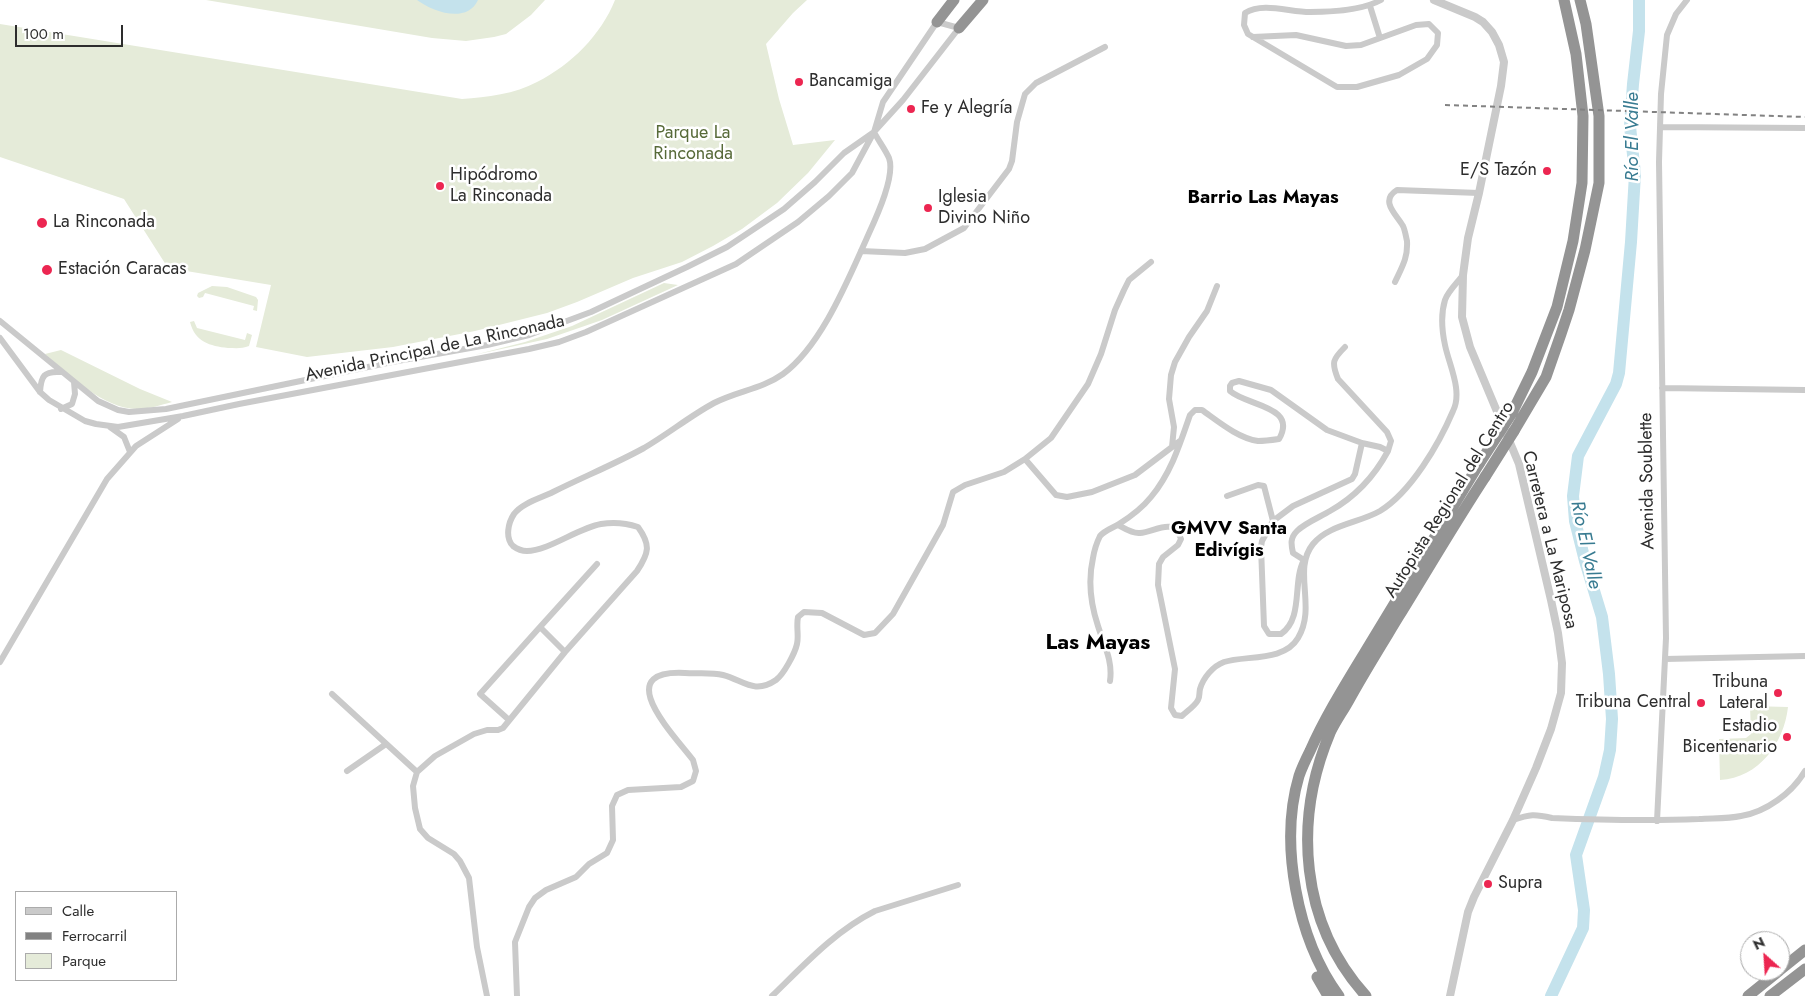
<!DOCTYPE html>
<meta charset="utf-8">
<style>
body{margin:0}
#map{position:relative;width:1805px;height:996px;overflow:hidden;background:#fff;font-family:Jost,sans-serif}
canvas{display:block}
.legend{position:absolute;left:15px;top:891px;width:162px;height:90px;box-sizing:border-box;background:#fff;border:1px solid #ababab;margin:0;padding:6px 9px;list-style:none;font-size:15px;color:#2d2d2d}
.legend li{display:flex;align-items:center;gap:10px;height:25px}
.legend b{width:25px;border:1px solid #ababab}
.north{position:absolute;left:1740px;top:931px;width:50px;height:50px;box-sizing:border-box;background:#fff;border:1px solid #ababab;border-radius:50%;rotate:334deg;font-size:14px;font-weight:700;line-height:20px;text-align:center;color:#2d2d2d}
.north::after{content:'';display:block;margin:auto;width:18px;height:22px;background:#ec2651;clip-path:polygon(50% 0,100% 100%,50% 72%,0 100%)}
.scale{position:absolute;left:15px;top:25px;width:108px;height:22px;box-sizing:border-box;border:2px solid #2d2d2d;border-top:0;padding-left:6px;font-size:15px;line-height:18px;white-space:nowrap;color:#2d2d2d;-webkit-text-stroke:4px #fff;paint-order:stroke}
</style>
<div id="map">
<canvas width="1805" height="996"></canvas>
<ul class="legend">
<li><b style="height:6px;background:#cacaca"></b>Calle</li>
<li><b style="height:6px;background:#828282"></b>Ferrocarril</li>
<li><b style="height:14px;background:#e5ebd9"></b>Parque</li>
</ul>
<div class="north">N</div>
<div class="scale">100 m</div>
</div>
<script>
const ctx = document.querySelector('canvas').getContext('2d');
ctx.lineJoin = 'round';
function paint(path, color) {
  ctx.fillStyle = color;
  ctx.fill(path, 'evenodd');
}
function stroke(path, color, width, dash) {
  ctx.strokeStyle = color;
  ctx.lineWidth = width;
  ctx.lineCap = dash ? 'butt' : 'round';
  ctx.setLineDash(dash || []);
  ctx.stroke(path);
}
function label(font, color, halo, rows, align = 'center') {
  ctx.font = font + ' Jost,sans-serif';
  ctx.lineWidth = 5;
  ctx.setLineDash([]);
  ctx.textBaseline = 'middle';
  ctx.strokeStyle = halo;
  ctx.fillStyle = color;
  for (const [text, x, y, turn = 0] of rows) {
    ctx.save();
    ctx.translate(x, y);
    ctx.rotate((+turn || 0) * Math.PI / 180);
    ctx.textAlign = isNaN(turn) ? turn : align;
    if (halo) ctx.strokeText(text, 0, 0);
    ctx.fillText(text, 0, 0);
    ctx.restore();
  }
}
const green = new Path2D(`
 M 206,0 L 545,0 L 531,15 L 506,34 L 494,37 L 466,41 L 432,38 Z
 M 615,0 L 807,0 L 793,13 L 766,44 L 779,99 L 793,145 L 835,140 L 808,173 L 777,203 L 742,229 L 713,246 L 682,262 L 633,278 L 577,302 L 547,313 L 475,331 L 393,347 L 307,357 L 256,347 L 271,285 L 168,268 L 124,199 L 0,157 L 0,24 L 462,99 C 487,97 515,94 537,82 C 571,65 601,35 615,0 Z
 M 664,283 L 678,285 L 602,320 L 547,339 L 474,355 L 525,342 L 572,326 Z
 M 212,286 L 227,287 L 256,297 L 258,300 L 257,311 L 253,310 L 254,306 L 205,293 L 203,297 L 199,298 L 197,296 L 198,293 Z
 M 194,321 L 197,328 L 245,340 L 247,333 L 252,335 L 249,346 C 242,349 235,348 228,348 C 210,346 195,342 190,322 Z
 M 61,350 L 140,389 L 172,402 C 161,405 149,409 137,409 C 104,409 69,375 45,354 Z
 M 1750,706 L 1788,707 C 1784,743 1759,778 1720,780 L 1719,739 L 1746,738 L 1751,734 Z`);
const water = new Path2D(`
 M 417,0 L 478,0 C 467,24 433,12 417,0 Z`);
const river = new Path2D(`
 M 1551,996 L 1583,928 L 1584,910 L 1576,855 L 1604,777 L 1610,750 L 1612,719 L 1609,674 L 1602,617 L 1585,561 L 1575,521 L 1573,496 L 1578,456 L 1616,384 L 1619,373 L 1631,242 L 1635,174 L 1630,126 L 1633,84 L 1639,31 L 1639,0`);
const minor = new Path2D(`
 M 1370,6 L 1380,38
 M 1253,37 L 1296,35 L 1346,46 L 1361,45 L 1416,25 L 1429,24 L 1438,33 L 1437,45 L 1427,59 L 1399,75 L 1357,87 L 1337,87 L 1248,34 L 1244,25 L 1245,13 C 1263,2 1289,12 1310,12 C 1331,12 1363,10 1381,0
 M 1662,127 L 1805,128
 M 861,251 L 905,253 L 925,249 L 964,228 L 1009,169 L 1012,161 L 1017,122 L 1025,94 L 1036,83 L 1105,47
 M 1395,282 C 1402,267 1408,258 1407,241 C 1406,237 1405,230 1403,226 C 1397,215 1379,201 1397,190 L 1479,193
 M 0,321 L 98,401 L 118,410 L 129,412 L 166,409 L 392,362 L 487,345 L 529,335 L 591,312 L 687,267 L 727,247 L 784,209 L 815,182 L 844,153 L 874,132 L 903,100 L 959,28 L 937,22
 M 0,338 L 40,392 L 49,400 L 85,421 L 96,424 L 118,427 L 183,416 L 239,404 L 529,349 L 559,342 L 586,332 L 736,264 L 798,222 L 829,196 L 852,173 L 874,132 L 883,102 L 939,19
 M 1345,347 C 1333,359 1331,362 1338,379 L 1387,432 L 1391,441 L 1388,451
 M 1662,388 L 1805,390
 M 40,392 C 41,376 44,371 60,372
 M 61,409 L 72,404 L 75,394 L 74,382
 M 110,427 L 124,437 L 130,452
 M 1172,447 L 1174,427 L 1169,399 L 1171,375 L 1175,362 L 1189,337 L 1207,311 L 1217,286
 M 1025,459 L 1056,495 L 1067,497 L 1092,492 L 1135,475 L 1180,441
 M 1227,496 L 1258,485 L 1264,486 L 1273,521 L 1293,506 L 1352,479 L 1355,474 L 1362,443
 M 1118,525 C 1124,528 1132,534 1140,533 C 1155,532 1174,516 1181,539 L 1178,545 L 1163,557 L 1159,564 L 1158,585 L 1175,669 L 1171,708 L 1175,715 L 1182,716 C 1187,711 1195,706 1198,700 C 1200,697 1199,693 1200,689 C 1203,678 1213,666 1224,662 C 1246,655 1284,662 1298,638 C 1317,607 1292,570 1313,544 C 1328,525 1359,523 1380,511 C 1411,492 1439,444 1453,411 C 1463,391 1449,365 1445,345 C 1442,331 1441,313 1445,300 C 1448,291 1458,282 1463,275
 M 540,627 L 597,564
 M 1665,659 L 1805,656
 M 0,662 L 107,479 L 136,446 L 178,419
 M 1110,681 C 1113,661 1104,645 1098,626 C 1091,605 1088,580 1093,558 C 1094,552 1097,542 1100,536 C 1105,530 1113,528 1119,524 C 1130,517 1143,507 1151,497 C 1171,473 1180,444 1190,415 L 1195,410 L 1202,410 C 1219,422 1238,438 1258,441 C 1265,441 1272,440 1279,439 C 1298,406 1247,406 1230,391 L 1230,386 L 1232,383 L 1239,381 L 1271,390 L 1327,430 L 1362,443 L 1380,447 L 1388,451 C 1374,477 1355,497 1330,511 C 1320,517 1305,523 1297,531 C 1290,538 1291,544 1293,553 L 1304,560 C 1292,582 1304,618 1281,634 L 1269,634 L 1264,626 L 1261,547 L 1262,541 L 1273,521
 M 332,694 L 417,772
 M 509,720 L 480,694 L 540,627 L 565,652
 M 347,771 L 386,744
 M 1513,820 C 1530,814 1535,814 1552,818 C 1601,820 1650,821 1699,819 C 1712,818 1727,819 1741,816 C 1766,812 1792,793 1805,771
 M 1657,821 L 1666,638 L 1659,162 L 1661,94 L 1667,35 L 1676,14 L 1687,0
 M 487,996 L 477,947 L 469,878 L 460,861 L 454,854 L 428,838 L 420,829 L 415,808 L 413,786 L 417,772 L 435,756 L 474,734 L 487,730 L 498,730 L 503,728 L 565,652 L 637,571 C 649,553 651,545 638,527 C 626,523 613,522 601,524 C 578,528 548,551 527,551 C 522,551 517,549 513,546 C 505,538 508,523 514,514 C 522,503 541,498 553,492 C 583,477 615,464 644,448 C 668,434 690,416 714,403 C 737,391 762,389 783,374 C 821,346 847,282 866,240 C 874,222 896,177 889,158 C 885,149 878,140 874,132
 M 517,996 L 515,942 L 529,907 L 535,898 L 546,890 L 576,877 L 589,864 L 607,853 L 613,840 L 612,806 L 617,795 L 628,790 L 681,787 L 693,781 L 696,771 L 693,760 C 674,735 609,669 685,673 C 697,674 711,672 723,675 C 743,680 754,695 776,680 C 784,674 795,653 797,644 C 799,636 796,626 798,617 L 804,612 L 822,613 L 864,635 L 875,633 L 893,614 L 943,525 L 953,492 L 965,485 L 1004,472 L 1025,459 L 1051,438 L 1088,384 L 1101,354 L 1115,310 L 1124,290 L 1129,280 L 1151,262
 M 772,996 C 804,965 835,931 875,911 L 958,885`);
const tertiary = new Path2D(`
 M 1434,0 L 1475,17 L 1483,22 L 1492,32 L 1499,45 L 1504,62 L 1501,86 L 1479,193 L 1468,238 L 1463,275 L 1462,317 L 1470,347 L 1519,464 L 1551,600 L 1558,633 L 1562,663 L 1561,693 L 1551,729 L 1536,768 L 1513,820 L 1474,897 L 1468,912 L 1450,996`);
const motorway = new Path2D(`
 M 937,22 L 954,0
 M 959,28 L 983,0
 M 1512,413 L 1532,372 L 1557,307 L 1573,241 L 1582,183 L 1583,116 L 1576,54 L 1564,0
 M 1514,431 L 1546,377 L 1561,334 L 1569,310 L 1585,250 L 1599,183 L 1599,116 L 1586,24 L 1580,0
 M 1780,970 L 1805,950
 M 1317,977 L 1328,996
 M 1339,996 C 1297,939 1279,843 1299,776 C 1302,767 1306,759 1310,751 C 1325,717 1345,685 1365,652 C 1403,590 1441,527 1479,464
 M 1366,996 C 1300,923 1293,821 1330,733 C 1335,722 1343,711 1349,700 C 1365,671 1382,644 1399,616 C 1428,569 1455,523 1485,477
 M 1748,996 L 1779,971
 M 1770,996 L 1805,969`);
const rail = new Path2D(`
 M 1445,105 L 1805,117`);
const motorwayBridge = new Path2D(`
 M 1479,464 L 1512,413
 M 1485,477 L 1514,431`);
const markers = [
 [799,82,5,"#ec2651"],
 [911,109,5,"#ec2651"],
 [1547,171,5,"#ec2651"],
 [440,186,5,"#ec2651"],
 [928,208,5,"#ec2651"],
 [42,223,6,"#ec2651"],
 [47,270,6,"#ec2651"],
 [1778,693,5,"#ec2651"],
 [1701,703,5,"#ec2651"],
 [1787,737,5,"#ec2651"],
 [1488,884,5,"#ec2651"]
];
const poiNames = [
 ["Bancamiga",809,82],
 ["Fe y Alegría",921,109],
 ["E/S Tazón",1537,171,"right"],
 ["Hipódromo",450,176],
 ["La Rinconada",450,197],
 ["Iglesia",938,198],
 ["Divino Niño",938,219],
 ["La Rinconada",53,223],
 ["Estación Caracas",58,270],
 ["Tribuna",1768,683,"right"],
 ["Lateral",1768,704,"right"],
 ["Tribuna Central",1691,703,"right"],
 ["Estadio",1777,727,"right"],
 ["Bicentenario",1777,748,"right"],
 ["Supra",1498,884]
];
const parkNames = [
 ["Parque La",693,134],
 ["Rinconada",693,155]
];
const streetNames = [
 ["Avenida Principal de La Rinconada",435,349,-12],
 ["Avenida Soublette",1648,481,-91],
 ["Autopista Regional del Centro",1450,500,-58],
 ["Carretera a La Mariposa",1549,540,76]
];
const waterNames = [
 ["Río El Valle",1633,137,-90],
 ["Río El Valle",1585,545,78]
];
const neighbourhoodNames = [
 ["Barrio Las Mayas",1263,198],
 ["GMVV Santa",1229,529],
 ["Edivígis",1229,551]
];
const districtNames = [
 ["Las Mayas",1098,644]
];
paint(green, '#e5ebd9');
paint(water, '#c4e2ec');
stroke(river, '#c4e2ec', 12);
stroke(minor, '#cacaca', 6);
stroke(tertiary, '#cacaca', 8);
stroke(motorway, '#949494', 11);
stroke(rail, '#828282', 2, [5, 4]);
stroke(motorwayBridge, '#949494', 11);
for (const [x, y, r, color] of markers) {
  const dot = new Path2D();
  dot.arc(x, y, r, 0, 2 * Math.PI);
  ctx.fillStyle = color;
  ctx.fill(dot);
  stroke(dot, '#fff', 2);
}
label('18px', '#2d2d2d', '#fff', poiNames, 'left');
label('18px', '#576a39', '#fff', parkNames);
label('18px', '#2d2d2d', '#fff', streetNames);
label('italic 19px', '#387b91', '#fff', waterNames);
label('bold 19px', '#000', '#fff', neighbourhoodNames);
label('bold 22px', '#000', '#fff', districtNames);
</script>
